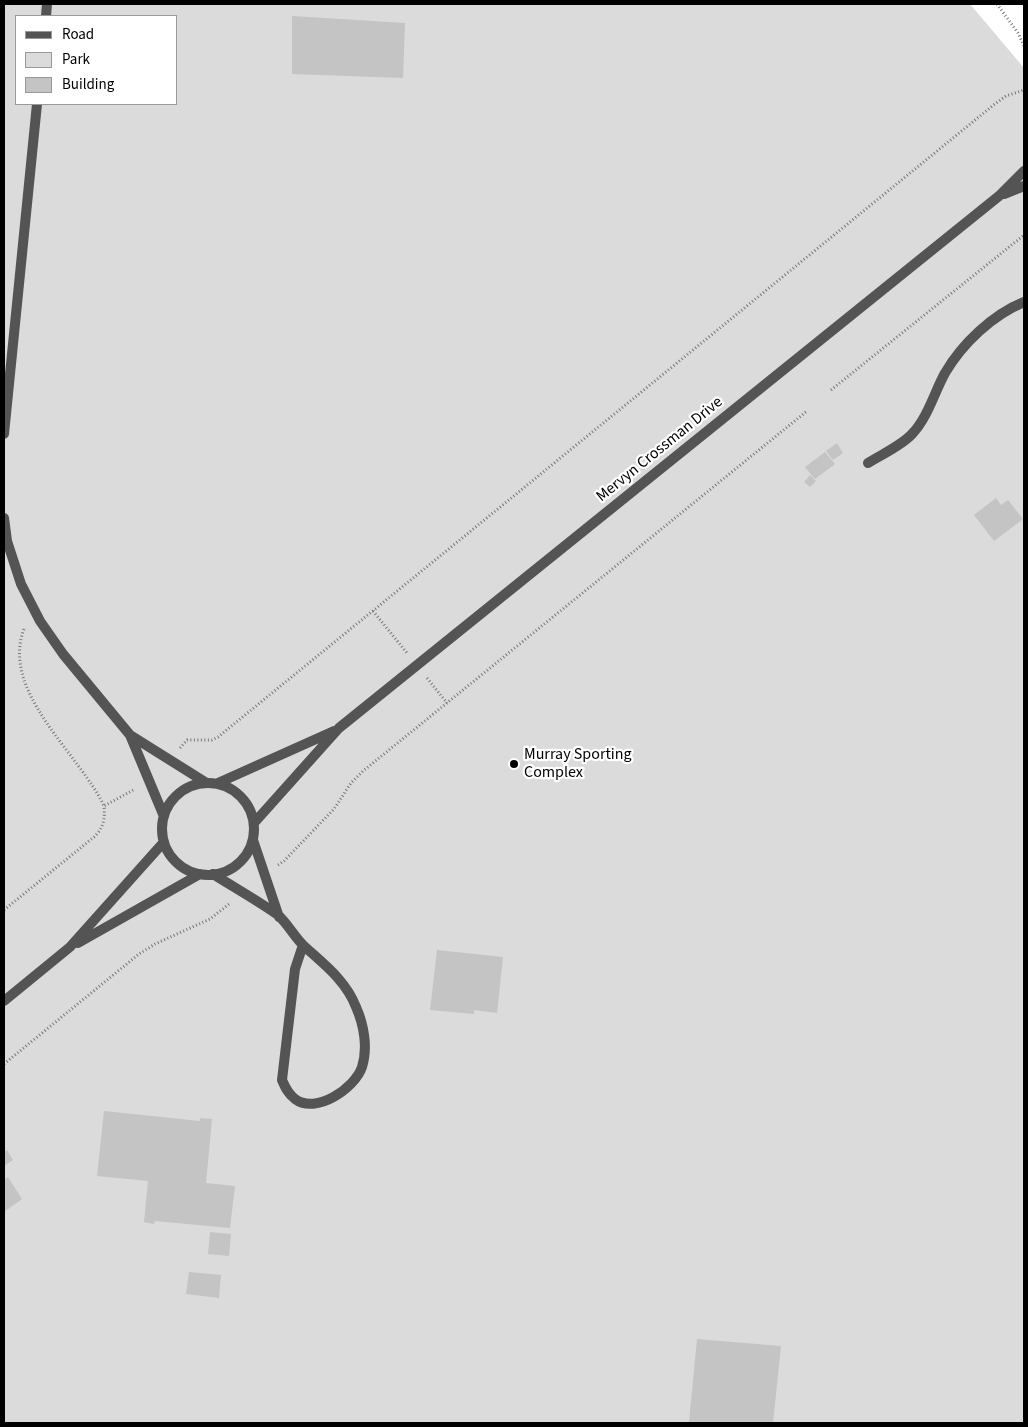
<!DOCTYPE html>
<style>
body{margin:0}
#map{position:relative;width:1028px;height:1427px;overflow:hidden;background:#fff;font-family:"Source Sans 3",sans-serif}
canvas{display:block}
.frame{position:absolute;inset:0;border:5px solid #000;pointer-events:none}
.legend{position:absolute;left:15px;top:15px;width:162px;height:90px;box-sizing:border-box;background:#fff;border:1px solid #999;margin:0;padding:6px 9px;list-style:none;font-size:15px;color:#000}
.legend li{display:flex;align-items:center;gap:10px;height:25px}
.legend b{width:25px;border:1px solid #999}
</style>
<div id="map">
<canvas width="1028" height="1427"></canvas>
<div class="frame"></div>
<ul class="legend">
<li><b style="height:6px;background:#545454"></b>Road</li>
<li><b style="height:14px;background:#dbdbdb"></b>Park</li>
<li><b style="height:14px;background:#c4c4c4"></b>Building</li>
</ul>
</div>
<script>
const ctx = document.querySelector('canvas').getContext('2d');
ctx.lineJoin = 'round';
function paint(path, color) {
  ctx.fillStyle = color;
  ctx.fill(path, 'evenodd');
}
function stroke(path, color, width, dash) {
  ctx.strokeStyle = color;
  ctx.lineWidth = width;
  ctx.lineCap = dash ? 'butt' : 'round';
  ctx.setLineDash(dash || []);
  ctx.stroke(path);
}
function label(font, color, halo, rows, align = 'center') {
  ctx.font = font + ' "Source Sans 3",sans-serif';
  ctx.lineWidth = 4.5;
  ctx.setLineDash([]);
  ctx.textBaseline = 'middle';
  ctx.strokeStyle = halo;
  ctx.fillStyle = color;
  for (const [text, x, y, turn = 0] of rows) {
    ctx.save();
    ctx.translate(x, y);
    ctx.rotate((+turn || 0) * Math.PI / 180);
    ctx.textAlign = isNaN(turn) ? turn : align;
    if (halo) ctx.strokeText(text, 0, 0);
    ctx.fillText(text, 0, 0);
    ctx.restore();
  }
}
const green = new Path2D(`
 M 4,4 L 970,4 L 1024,68 L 1024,1423 L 4,1423 ZM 16,16 L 176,16 L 176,104 L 16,104 Z`);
const building = new Path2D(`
 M 292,16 L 405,23 L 403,78 L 292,74 Z
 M 837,443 L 843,453 L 833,460 L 826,451 Z
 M 825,452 L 835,464 L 815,479 L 805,467 Z
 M 810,475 L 816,481 L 810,487 L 804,482 Z
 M 996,498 L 1001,505 L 1008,500 L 1023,519 L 994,541 L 974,515 Z
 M 437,950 L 503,957 L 497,1013 L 474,1010 L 474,1014 L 430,1010 Z
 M 104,1111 L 200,1121 L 200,1118 L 212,1119 L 206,1183 L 235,1186 L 230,1228 L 155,1221 L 154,1224 L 144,1222 L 148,1181 L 97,1176 Z
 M 7,1150 L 13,1160 L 4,1166 L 4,1152 Z
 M 8,1177 L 22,1199 L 4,1212 L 4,1180 Z
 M 210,1232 L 231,1234 L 229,1256 L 208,1254 Z
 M 189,1272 L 221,1275 L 219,1298 L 186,1294 Z
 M 697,1339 L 781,1346 L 773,1423 L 706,1423 L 689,1422 Z`);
const path = new Path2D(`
 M 997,4 L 1018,33 L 1024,46
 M 831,390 L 1024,235
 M 373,611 L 407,653
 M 24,629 C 0,692 79,753 104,806
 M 427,678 L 447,703
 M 180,748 L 187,740 L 212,740 L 218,737 L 996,103 L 1006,96 L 1024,90
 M 278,865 L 284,861 L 334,809 L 351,783 L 363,771 L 807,411
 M 4,910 L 94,837 C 104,827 105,819 104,806 L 135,789
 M 4,1064 L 139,954 L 155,944 L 210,919 L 229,904`);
const service = new Path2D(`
 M 868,463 C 882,454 901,446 912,434 C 928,417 934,393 945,373 C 962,344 992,315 1024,302`);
const minor = new Path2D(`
 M 46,16 L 47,4
 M 1004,194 L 1024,186
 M 4,434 L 37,104
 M 4,518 L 7,541 L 21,584 L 40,621 L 63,654 L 130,735 L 163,814
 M 130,735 L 205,782
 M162 829a46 46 0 1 1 92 0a46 46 0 1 1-92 0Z
 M 218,783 L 334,731
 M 254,823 L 339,728 L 999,196 L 1024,171
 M 253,840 L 279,917
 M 213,874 C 235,888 257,900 278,915 C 288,924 295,938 305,947 C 325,965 346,981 356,1007 C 364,1025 368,1048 362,1067 C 355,1088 316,1115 295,1099 C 288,1094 285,1087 282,1080 L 295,969 L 303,945
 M 78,943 L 200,874
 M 4,1001 L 70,947 L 163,843`);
const markers = [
 [514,764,5,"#000"]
];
const streetNames = [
 ["Mervyn Crossman Drive",660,450,-39]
];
const poiNames = [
 ["Murray Sporting",524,755],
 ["Complex",524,773]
];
paint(green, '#dbdbdb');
paint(building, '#c4c4c4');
stroke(path, '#767676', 3, [1, 2.5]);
stroke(service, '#545454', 10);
stroke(minor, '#545454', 10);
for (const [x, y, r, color] of markers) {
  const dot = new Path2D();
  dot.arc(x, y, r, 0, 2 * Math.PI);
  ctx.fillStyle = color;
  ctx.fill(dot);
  stroke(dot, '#fff', 2);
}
label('16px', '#000', '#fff', streetNames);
label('16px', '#000', '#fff', poiNames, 'left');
</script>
